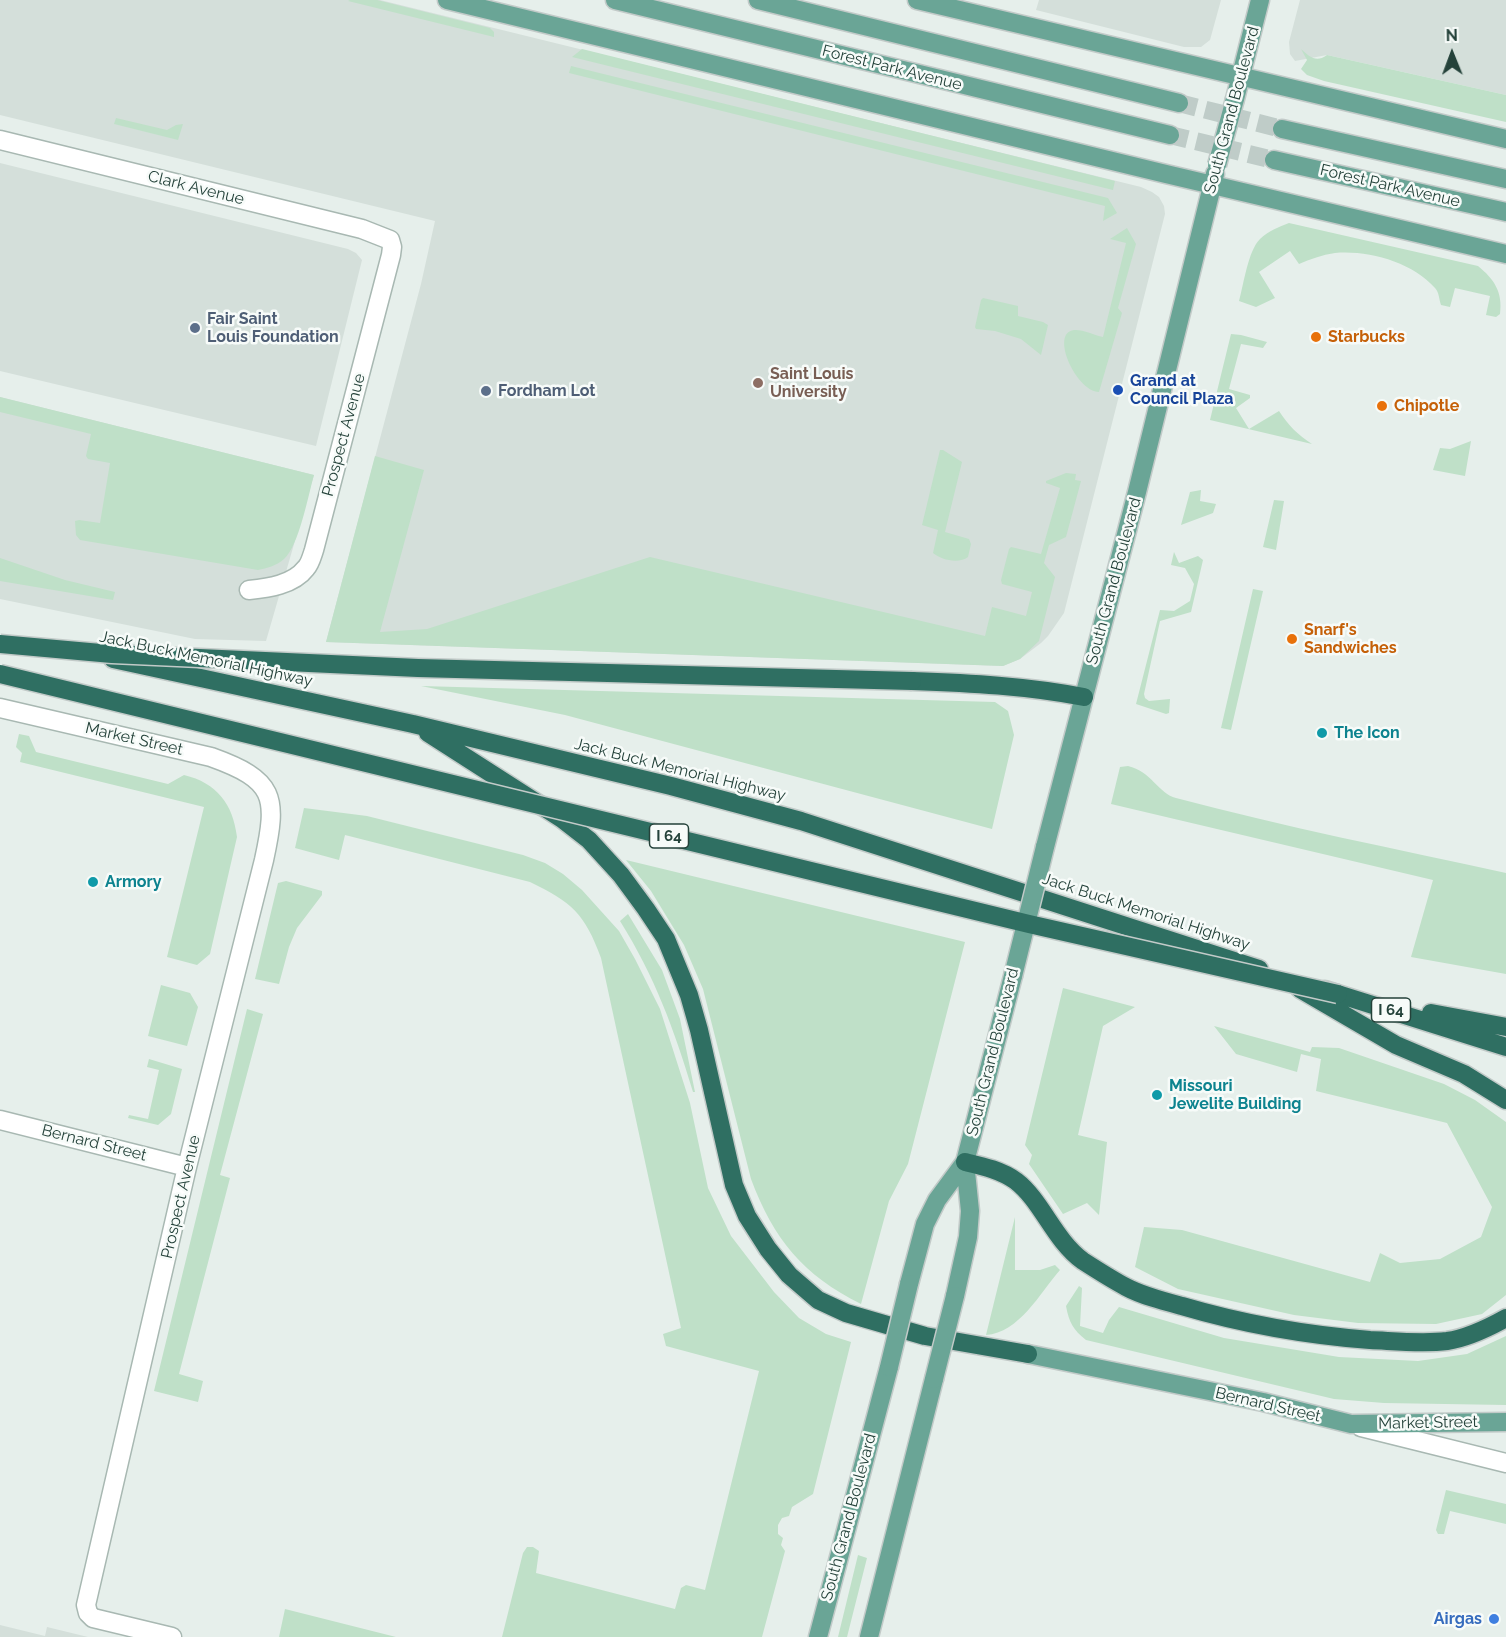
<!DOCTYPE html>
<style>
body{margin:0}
#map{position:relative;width:1506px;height:1637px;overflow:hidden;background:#e6efeb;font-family:Raleway,sans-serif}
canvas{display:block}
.north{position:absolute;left:1422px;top:24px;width:60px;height:60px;-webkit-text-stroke:4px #f7fbf9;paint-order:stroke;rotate:359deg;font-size:16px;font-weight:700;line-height:24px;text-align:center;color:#24423a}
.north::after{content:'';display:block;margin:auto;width:21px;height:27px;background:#24423a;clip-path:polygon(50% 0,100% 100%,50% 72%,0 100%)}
</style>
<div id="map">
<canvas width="1506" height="1637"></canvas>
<div class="north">N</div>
</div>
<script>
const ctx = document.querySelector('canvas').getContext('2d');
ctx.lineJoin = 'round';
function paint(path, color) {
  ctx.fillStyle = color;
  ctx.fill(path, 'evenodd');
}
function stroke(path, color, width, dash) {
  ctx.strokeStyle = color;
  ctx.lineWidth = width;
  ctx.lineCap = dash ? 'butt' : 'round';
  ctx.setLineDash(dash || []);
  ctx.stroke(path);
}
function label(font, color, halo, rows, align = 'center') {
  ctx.font = font + ' Raleway,sans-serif';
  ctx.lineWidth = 5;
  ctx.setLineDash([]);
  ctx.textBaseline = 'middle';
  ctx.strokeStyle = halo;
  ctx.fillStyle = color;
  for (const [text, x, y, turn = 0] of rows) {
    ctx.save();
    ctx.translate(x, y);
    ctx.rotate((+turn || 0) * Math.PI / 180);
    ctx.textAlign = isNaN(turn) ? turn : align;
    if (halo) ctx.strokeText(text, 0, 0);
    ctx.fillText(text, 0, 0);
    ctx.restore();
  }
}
const built = new Path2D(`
 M 0,0 L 380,0 L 1141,187 L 1152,192 L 1159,197 L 1164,206 L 1165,214 L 1064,613 L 1048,636 L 1041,643 L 1020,659 L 1003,666 L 326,642 L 421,284 L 435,221 L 0,115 Z
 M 1039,0 L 1221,0 L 1210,40 L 1201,47 L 1184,47 L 1036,10 Z
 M 1300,0 L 1506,0 L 1506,95 L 1327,55 L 1295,61 L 1290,54 L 1289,42 Z
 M 0,163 L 348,249 L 356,253 L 362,260 L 316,446 L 0,371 Z
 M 0,397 L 314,475 L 266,641 L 195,639 L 0,599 Z
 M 0,1625 L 45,1636 L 47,1627 L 88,1637 L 0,1637 Z`);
const green = new Path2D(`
 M 350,0 L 377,0 L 490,28 L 494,32 L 494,37 L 348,1 Z
 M 582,49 L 1115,181 L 1113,190 L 572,57 Z
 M 1301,49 C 1310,57 1316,63 1327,55 L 1506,95 L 1506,122 L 1324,81 L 1307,75 L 1301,69 L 1307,60 Z
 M 571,66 L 1108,198 L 1117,213 L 1103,221 L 1105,206 L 569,73 Z
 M 116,118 L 167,130 L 176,125 L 183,124 L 178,140 L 114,124 Z
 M 1289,223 L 1478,266 C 1494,279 1503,292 1500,314 L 1496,317 L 1486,315 L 1490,296 L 1455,288 L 1450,307 L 1441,305 C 1439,299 1439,292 1435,288 C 1412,262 1368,250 1335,253 C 1322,255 1310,259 1299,264 L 1290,251 L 1259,272 L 1275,298 L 1256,307 L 1239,301 C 1244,283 1248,251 1260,239 C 1268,231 1279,227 1289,223 Z
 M 1127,228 L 1136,244 L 1118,308 L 1122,313 L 1099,392 C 1077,392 1049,333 1074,330 C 1082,329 1094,335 1103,337 L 1126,243 L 1110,239 Z
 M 983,298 L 1018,306 L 1018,316 L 1043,322 L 1048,325 L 1041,355 L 1021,339 L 995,331 L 976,329 L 975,327 L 981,300 Z
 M 1231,334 L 1241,335 L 1267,342 L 1263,348 L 1241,344 L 1229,389 L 1250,395 L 1250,398 L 1236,408 L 1249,429 L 1279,411 C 1288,425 1298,435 1312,444 L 1210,420 Z
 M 0,397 L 314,475 C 308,496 299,546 284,559 C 276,566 267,568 258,570 L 80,540 L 76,535 L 75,521 L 79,520 L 100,523 L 110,463 L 88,459 L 86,456 L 91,434 L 0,412 Z
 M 1471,441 L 1465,476 L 1433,470 L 1440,448 L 1450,449 Z
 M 940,450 L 943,450 L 962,462 L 945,532 L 969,539 L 971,544 L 968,557 C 959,564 941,560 933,553 L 938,530 L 922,525 Z
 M 375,456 L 424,470 L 380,632 L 427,629 L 650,557 L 985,636 L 992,607 L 1026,616 L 1032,592 L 1002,584 L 1001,580 L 1009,549 L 1011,547 L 1041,554 L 1060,488 L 1046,483 L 1046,481 L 1066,473 L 1076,474 L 1075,480 L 1081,481 L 1066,537 L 1049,545 L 1044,563 L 1055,577 L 1039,641 L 1020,659 L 1003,666 L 326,642 Z
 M 1201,490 L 1200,501 L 1216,504 L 1213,513 L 1181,525 L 1190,492 Z
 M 1274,500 L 1284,501 L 1276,550 L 1263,547 Z
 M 1174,552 L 1179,563 L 1198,556 L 1203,560 L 1191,612 L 1160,621 L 1144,694 L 1145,698 L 1149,701 L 1170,699 L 1169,713 L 1166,714 L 1136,704 L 1160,610 L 1174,611 L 1190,601 L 1194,584 L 1185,568 L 1171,565 Z
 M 0,558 L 65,580 L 115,592 L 113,600 L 0,581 Z
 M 1253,589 L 1263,591 L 1231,730 L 1221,728 Z
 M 421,686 L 995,702 L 1008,711 L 1014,735 L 992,829 L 565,715 Z
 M 19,734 L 29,736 L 36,752 L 168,784 L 184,775 C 217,783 233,804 237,837 L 210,954 L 197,965 L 167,957 L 204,807 L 20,762 L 22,753 L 16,747 Z
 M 1128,766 C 1151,771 1159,794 1176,798 C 1285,827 1396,849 1506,873 L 1506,974 L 1411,957 L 1433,880 L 1111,804 L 1120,767 Z
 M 304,808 L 367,816 L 523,855 L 545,863 L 563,874 L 582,890 L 619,931 L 635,959 L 660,1009 L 690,1103 L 708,1188 L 731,1236 L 774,1292 L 799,1318 L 826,1334 L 851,1342 L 813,1494 L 792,1507 L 789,1516 L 782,1518 L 778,1525 L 778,1534 L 783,1538 L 781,1545 L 785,1551 L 762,1637 L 502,1637 L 523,1553 L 527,1547 L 533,1547 L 539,1551 L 536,1573 L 675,1609 L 681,1588 L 686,1585 L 705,1590 L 759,1371 L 666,1346 L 663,1334 L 681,1328 L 601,958 C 585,914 572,902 530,882 L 345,835 L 339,860 L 295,848 Z
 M 626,860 L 965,942 L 908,1164 L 889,1201 L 861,1304 C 803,1275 774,1240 751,1179 L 703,989 L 684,945 L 651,891 Z
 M 286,881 L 322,891 L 322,895 L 297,928 L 289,947 L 279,984 L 255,979 L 278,883 Z
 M 628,914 L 662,970 L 680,1019 L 695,1092 L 693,1092 C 674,1029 655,977 620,921 Z
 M 161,985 L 190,993 L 198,1007 L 187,1046 L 148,1036 Z
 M 1063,988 L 1135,1007 L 1103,1026 L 1078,1135 L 1107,1142 L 1099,1215 L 1087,1203 L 1063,1214 L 1029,1164 L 1032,1155 L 1025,1145 Z
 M 247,1009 L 263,1014 L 220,1175 L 230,1178 L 179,1374 L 203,1381 L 198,1402 L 154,1391 Z
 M 1214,1026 L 1310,1052 L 1312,1047 L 1339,1048 L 1444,1084 L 1475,1100 L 1506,1122 L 1506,1295 L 1482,1314 L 1436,1324 L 1358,1323 L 1294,1315 L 1178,1289 L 1135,1267 L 1144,1227 L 1182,1230 L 1370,1282 L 1380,1253 L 1400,1263 L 1440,1259 L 1481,1237 L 1492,1207 L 1447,1123 L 1316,1091 L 1321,1059 L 1301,1054 L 1297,1072 L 1236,1054 Z
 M 149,1059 L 182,1069 L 171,1114 L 158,1125 L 128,1118 L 129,1115 L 148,1119 L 159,1070 L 147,1067 Z
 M 1015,1217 L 1015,1270 L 1040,1270 L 1055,1265 L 1060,1270 C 1040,1293 1019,1333 986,1335 Z
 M 1079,1286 L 1082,1288 L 1080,1326 L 1103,1333 L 1109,1320 L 1119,1307 L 1224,1338 L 1339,1357 L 1418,1361 L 1467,1354 L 1506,1336 L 1506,1405 L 1384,1403 L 1334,1399 L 1086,1340 C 1073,1330 1069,1322 1066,1306 Z
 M 1446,1490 L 1506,1504 L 1506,1524 L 1450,1511 L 1444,1534 L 1438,1534 L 1436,1530 Z
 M 858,1555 L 867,1558 L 847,1637 L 838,1637 Z
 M 285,1609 L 396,1637 L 279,1637 Z`);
const primaryTunnel = new Path2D(`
 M 1179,103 L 1282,129
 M 1170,135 L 1274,160`);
const minor = new Path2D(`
 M 0,140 L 362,229 L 390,240 L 392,247 L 391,255 L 314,550 C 312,556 310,564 306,568 C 293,585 268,588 249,590
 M 0,708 L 211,757 C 275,780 278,796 264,860 L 187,1167 L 86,1605 L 88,1613 L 93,1618 L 172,1637
 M 0,1120 L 187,1167
 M 1361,1427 L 1506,1463`);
const primary = new Path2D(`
 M 447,0 L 1166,174 L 1506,254
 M 615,0 L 1170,135
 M 758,0 L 1179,103
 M 917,0 L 1506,139
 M 1235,99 L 1260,0
 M 1282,129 L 1506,179
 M 1274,160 L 1506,212
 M 1045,847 L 1137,492 L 1215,174
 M 909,1284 L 925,1224 L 937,1200 L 965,1162
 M 955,1296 L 968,1237 L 970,1211 L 965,1162 L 1013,976
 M 1028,1354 L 1263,1402 L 1351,1424 L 1506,1422
 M 818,1637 L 889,1367
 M 869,1637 L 934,1379`);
const motorway = new Path2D(`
 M 113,659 L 413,724 L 671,786 L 801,821 L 1259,969
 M 912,681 C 970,683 1027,686 1084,697
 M 428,733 L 562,819 L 589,840 L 621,875 L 646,909 L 666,939 L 689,995 L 699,1030 L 734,1185 L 747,1216 L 768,1249 L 789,1275 L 818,1300 L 846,1313 L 925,1336 L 1028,1354
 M 1300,989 L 1396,1045 L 1464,1074 L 1506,1100
 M 1325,990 L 1506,1047
 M 1431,1013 L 1506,1027
 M 965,1162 C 982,1166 1001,1170 1016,1181 C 1042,1201 1054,1240 1083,1261 C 1097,1270 1111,1279 1126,1287 C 1143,1296 1163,1301 1182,1306 C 1243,1324 1306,1335 1370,1340 C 1394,1341 1422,1344 1447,1341 C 1468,1338 1488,1328 1506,1318`);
const primaryBridge = new Path2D(`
 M 1217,165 L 1235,99
 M 1013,976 L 1045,847
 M 889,1367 L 909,1284
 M 934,1379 L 955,1296`);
const motorwayBridge = new Path2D(`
 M 0,644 L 112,654 L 418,668 L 912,681
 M 0,674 L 1029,924 L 1338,994`);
const markers = [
 [195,328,6,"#5c6f8a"],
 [1316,337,6,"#e8710a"],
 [758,383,6,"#8d6e63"],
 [1118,390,6,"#1a4fb4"],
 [486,391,6,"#5c6f8a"],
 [1382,406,6,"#e8710a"],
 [1292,639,6,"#e8710a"],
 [1322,733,6,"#0f9aa8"],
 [93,882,6,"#0f9aa8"],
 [1157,1095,6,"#0f9aa8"],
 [1494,1619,6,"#3f7fe0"]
];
const shields = [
 [669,836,39],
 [1391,1010,39]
];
const shieldNames = [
 ["I 64",669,836],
 ["I 64",1391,1010]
];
const streetNames = [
 ["Forest Park Avenue",892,68,14],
 ["South Grand Boulevard",1232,110,-75],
 ["Forest Park Avenue",1390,186,13],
 ["Clark Avenue",196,188,14],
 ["Prospect Avenue",344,435,-75],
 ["South Grand Boulevard",1114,581,-75],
 ["Jack Buck Memorial Highway",206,659,12],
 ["Market Street",134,739,13],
 ["Jack Buck Memorial Highway",680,770,14],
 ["Jack Buck Memorial Highway",1146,912,18],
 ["South Grand Boulevard",993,1052,-76],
 ["Bernard Street",94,1143,14],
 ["Prospect Avenue",181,1197,-77],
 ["Bernard Street",1268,1405,13],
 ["Market Street",1428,1423,-1],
 ["South Grand Boulevard",849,1517,-75]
];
const serviceNames = [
 ["Fair Saint",207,319],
 ["Louis Foundation",207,337],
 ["Fordham Lot",498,391]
];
const foodNames = [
 ["Starbucks",1328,337],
 ["Chipotle",1394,406],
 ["Snarf's",1304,630],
 ["Sandwiches",1304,648]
];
const educationNames = [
 ["Saint Louis",770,374],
 ["University",770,392]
];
const transitNames = [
 ["Grand at",1130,381],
 ["Council Plaza",1130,399]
];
const cultureNames = [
 ["The Icon",1334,733],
 ["Armory",105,882],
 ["Missouri",1169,1086],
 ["Jewelite Building",1169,1104]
];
const shopNames = [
 ["Airgas",1482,1619]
];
paint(built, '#d4dfda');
paint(green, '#bfe0c8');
stroke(primaryTunnel, '#bfccc8', 18, [18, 9]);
stroke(minor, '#a8b8b2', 21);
stroke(primary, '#c2cac8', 21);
stroke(motorway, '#c2cac8', 21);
stroke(minor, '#fff', 18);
stroke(primary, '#6aa596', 18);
stroke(motorway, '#2f6f62', 18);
stroke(primaryBridge, '#c2cac8', 21, []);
stroke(motorwayBridge, '#c2cac8', 21, []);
stroke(primaryBridge, '#6aa596', 18);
stroke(motorwayBridge, '#2f6f62', 18);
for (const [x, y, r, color] of markers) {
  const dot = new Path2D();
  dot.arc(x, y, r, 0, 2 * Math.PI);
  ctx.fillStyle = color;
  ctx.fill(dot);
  stroke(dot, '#f7fbf9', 2);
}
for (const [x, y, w] of shields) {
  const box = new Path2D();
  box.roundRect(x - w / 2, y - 12, w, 24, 4.5);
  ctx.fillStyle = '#f7fbf9';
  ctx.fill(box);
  stroke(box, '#24423a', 1.5);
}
label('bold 15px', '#24423a', null, shieldNames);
label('16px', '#24423a', '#f7fbf9', streetNames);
label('bold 16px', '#4e5e75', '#f7fbf9', serviceNames, 'left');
label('bold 16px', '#c56008', '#f7fbf9', foodNames, 'left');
label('bold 16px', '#785e54', '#f7fbf9', educationNames, 'left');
label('bold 16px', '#164399', '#f7fbf9', transitNames, 'left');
label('bold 16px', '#0d838f', '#f7fbf9', cultureNames, 'left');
label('bold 16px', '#366cbe', '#f7fbf9', shopNames, 'right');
</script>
